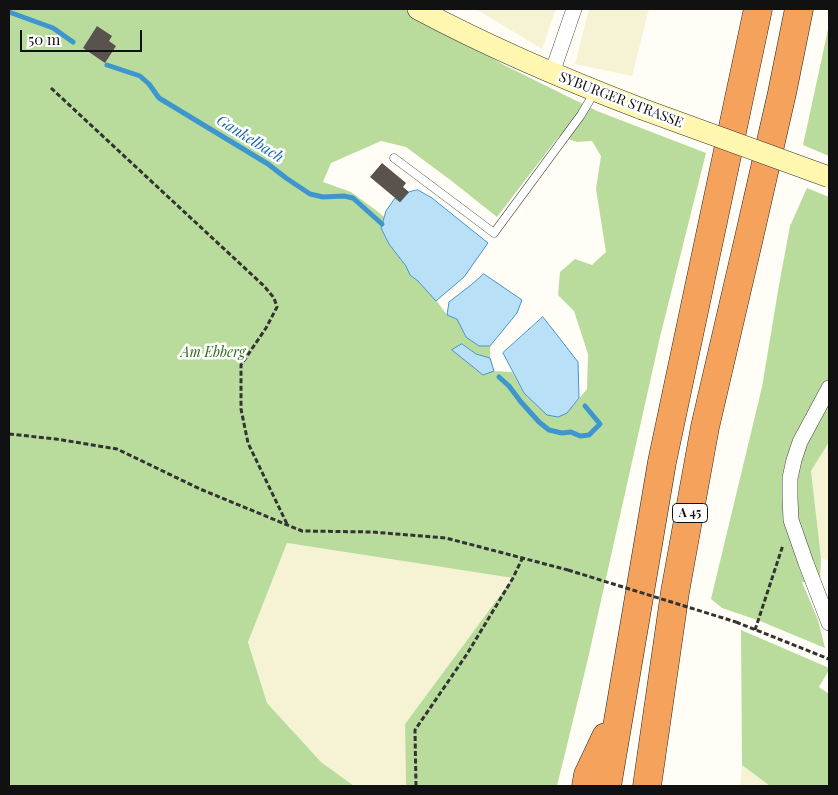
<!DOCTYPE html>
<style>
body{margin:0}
#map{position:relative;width:838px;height:795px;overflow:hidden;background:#fffdf5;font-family:"Playfair Display",serif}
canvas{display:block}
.frame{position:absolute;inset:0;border:10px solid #111;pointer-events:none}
.scale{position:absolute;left:20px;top:30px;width:122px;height:22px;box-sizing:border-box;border:2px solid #111;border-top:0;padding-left:6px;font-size:15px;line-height:18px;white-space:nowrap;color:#111;-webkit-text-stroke:4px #fff;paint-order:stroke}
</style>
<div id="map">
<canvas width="838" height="795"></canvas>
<div class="frame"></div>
<div class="scale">50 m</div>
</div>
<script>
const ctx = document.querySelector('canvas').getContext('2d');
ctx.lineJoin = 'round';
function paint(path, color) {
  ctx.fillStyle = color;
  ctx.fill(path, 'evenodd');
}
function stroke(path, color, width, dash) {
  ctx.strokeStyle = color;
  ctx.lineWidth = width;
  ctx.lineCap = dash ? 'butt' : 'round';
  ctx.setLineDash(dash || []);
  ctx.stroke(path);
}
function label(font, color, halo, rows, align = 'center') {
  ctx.font = font + ' "Playfair Display",serif';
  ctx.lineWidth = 5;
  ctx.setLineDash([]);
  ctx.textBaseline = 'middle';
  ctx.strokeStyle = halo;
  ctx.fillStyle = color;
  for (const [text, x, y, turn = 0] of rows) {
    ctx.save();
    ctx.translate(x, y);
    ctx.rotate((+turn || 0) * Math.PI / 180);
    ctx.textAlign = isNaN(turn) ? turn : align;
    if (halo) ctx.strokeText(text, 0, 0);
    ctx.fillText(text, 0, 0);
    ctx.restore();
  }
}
const farmland = new Path2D(`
 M 476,9 L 556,9 L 542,49 Z
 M 589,9 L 649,9 L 632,76 L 575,64 Z
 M 829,442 L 829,561 L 821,558 L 811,471 Z
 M 287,543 L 513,578 L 405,724 L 406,786 L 354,786 L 321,762 L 267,703 L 248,641 Z
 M 742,765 L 770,786 L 740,786 Z`);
const forest = new Path2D(`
 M 9,9 L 409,9 L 459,40 L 506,66 L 597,111 L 706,153 L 660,337 L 587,663 L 557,786 L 406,786 L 405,724 L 513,578 L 287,543 L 248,642 L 267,703 L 321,762 L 354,786 L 9,786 ZM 559,136 L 577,142 L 592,141 L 601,156 L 596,189 L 606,252 L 592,265 L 575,259 L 560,272 L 558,295 L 574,311 L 588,354 L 587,389 L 567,413 L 558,417 L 524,393 L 512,372 L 494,371 L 483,374 L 453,350 L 462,344 L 476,354 L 490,358 L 490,346 L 479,346 L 466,337 L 457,319 L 447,315 L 436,300 L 418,281 L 410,275 L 406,266 L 389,244 L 381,228 L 384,217 L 377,211 L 351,192 L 323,182 L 331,163 L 381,141 L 406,147 L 453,182 L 497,217 Z
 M 829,25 L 829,156 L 803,145 Z
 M 807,188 L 829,197 L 829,442 L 811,471 L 821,558 L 820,583 L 802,582 L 818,620 L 825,648 L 760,621 L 722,608 L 711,599 L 762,387 L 779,285 L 790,226 Z
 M 741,630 L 827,667 L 829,670 L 819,687 L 829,694 L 829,786 L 770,786 L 742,765 Z`);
const water = new Path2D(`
 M 418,190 L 432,198 L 488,243 L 464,277 L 436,301 L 418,281 L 410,275 L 406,266 L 389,244 L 381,228 L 386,211 L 395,198 L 400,202 L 409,192 Z
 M 484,274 L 522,300 L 517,313 L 490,346 L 479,346 L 466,337 L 457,319 L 447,315 L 449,302 L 471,285 Z
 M 543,317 L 578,362 L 579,398 L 567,413 L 558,417 L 547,415 L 524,393 L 503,353 Z
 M 462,344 L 476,354 L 490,358 L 494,371 L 483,375 L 452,350 Z`);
const stream = new Path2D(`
 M 9,12 L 53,28 L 73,42
 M 107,65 L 140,76 L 149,84 L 159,98 L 268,164 L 286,178 L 310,194 L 323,197 L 344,196 L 353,198 L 382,224
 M 499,377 L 509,386 L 521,402 L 539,422 L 549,430 L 562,433 L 571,432 L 580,436 L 589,435 L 600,424 L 585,406`);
const building = new Path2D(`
 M 97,26 L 112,36 L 109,41 L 116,46 L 105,63 L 83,48 Z
 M 382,163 L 406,183 L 403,187 L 409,192 L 400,202 L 370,177 Z`);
const path = new Path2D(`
 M 51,88 L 264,286 L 274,298 L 277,307 L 266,328 L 241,365 L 241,409 L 248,443 L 287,524
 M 9,434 L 56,439 L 117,449 L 200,489 L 302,531 L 372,532 L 446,538 L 568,570
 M 736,622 L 829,659
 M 755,630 L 783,545
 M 416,786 L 415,730 L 467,654 L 513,578 L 522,559`);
const lane = new Path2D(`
 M 394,158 L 494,233 L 581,115 L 594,93`);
const street = new Path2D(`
 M 552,73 L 574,9
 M 829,388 L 800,442 L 794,460 L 790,478 L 790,498 L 791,520 L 806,563 L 829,623`);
const secondary = new Path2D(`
 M 418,9 C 491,48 566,80 642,109`);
const highway = new Path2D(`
 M 586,786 L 588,775 L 606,737
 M 607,786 L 662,462 L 758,9
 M 647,786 L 675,592 L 705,427 L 748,242 L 782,93 L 799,9`);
const pathBridge = new Path2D(`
 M 568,570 L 736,622`);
const secondaryBridge = new Path2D(`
 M 642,109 L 829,177`);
const shields = [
 [690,513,35]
];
const shieldNames = [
 ["A 45",690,513]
];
const streetNames = [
 ["SYBURGER STRASSE",621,100,21]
];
const parkNames = [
 ["Am Ebberg",213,353]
];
const waterNames = [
 ["Gankelbach",250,139,32]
];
paint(farmland, '#f6f3d4');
paint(forest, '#b9dc9c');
paint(water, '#b9e0f7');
stroke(water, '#3f96cf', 1);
stroke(stream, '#3f96cf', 5);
paint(building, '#5a524d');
stroke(lane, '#444', 9);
stroke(street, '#444', 16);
stroke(secondary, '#333', 22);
stroke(highway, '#222', 29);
stroke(path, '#333', 3, [5, 2.5]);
stroke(lane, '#fff', 8);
stroke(street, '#fff', 15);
stroke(secondary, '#fff6b0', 21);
stroke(highway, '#f5a25d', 28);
stroke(secondaryBridge, '#333', 22, []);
stroke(pathBridge, '#333', 3, [5, 2.5]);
stroke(secondaryBridge, '#fff6b0', 21);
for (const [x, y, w] of shields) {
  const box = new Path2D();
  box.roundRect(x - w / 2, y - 9.5, w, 19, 4);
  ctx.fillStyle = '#fff';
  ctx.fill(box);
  stroke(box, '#111', 1);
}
label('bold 12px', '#111', null, shieldNames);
label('14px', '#111', '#fff', streetNames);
label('italic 14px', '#2f6b1f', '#fff', parkNames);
label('italic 15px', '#1768a6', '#fff', waterNames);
</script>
